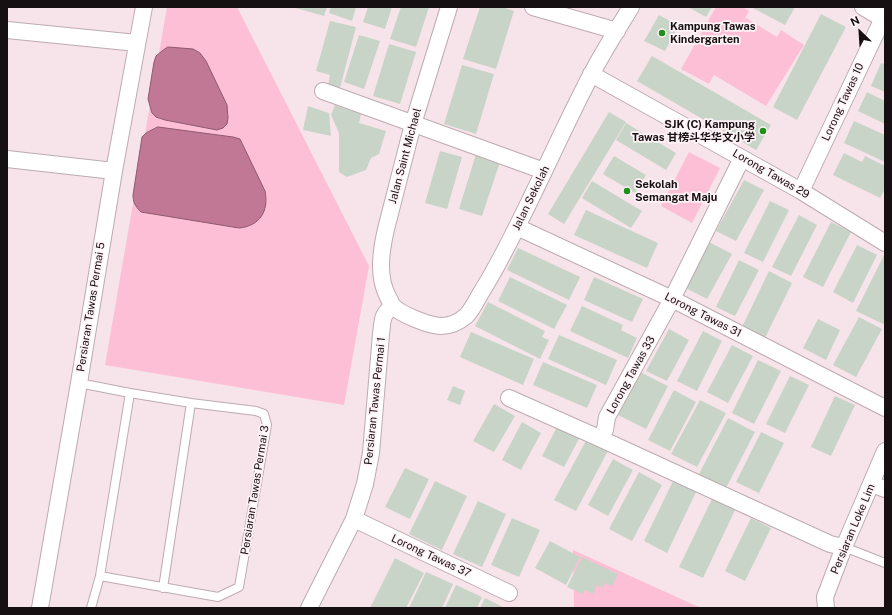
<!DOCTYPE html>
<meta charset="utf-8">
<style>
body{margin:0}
#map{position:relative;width:892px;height:615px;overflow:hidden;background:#f7e4ea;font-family:"Public Sans",sans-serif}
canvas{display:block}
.frame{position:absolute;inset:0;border:8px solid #161012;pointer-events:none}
.north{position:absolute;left:840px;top:12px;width:40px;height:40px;-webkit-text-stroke:3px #fff3f7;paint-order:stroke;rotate:335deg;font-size:11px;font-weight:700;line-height:16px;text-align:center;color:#161012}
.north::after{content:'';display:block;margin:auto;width:14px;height:18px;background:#161012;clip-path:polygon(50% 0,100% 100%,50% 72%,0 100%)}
</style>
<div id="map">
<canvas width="892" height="615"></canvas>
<div class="frame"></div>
<div class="north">N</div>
</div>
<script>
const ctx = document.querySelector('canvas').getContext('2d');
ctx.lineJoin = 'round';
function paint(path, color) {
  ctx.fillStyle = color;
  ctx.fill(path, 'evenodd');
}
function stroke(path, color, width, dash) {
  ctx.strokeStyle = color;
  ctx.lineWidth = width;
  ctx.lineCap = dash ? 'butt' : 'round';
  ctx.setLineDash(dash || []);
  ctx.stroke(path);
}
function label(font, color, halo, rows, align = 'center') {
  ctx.font = font + ' "Public Sans","Noto Sans SC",sans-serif';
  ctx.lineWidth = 3.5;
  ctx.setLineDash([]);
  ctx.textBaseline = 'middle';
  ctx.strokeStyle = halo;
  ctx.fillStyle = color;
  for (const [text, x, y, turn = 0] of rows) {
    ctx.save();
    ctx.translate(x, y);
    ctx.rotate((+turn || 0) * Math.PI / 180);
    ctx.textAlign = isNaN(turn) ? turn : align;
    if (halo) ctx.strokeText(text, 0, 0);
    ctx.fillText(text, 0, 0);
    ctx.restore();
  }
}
const green = new Path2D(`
 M 167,7 L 237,7 L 369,266 L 344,405 L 105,365 Z
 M 716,7 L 742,7 L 749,11 L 742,24 L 746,18 L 777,37 L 781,30 L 804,45 L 766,106 L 714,75 L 709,84 L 681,69 Z
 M 689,152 L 720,168 L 692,223 L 661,206 Z
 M 573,550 L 701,608 L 574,608 Z`);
const water = new Path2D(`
 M 168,47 L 193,49 L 200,53 L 206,61 L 227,105 L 228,118 L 227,124 L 223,128 L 217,130 L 165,120 L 156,117 L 152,113 L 148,99 L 154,62 L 156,56 L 162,51 Z
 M 158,127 L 233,137 L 240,139 L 265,191 C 269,211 260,226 239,228 L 141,212 C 135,206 133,202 133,195 L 142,137 L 146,133 Z`);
const building = new Path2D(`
 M 292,7 L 327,7 L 324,16 Z
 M 331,7 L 356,7 L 352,21 L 329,13 Z
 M 368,7 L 392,7 L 385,29 L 363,22 Z
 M 401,7 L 429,7 L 416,47 L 390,39 Z
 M 480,7 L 502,7 L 514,11 L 496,69 L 463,59 Z
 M 688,7 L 712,7 L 706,17 Z
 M 751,7 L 795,7 L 785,25 Z
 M 821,14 L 846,27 L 797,120 L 773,107 Z
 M 659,15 L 679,26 L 665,51 L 644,41 Z
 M 330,21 L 356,27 L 340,88 L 328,85 L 330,75 L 316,71 Z
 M 359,35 L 380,41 L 364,89 L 344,82 Z
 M 389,44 L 416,52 L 400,104 L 373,96 Z
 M 652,56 L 771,125 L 756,150 L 637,81 Z
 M 881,63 L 885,64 L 885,92 L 871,86 Z
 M 462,65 L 494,74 L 476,134 L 444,124 Z
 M 867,92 L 885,101 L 885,124 L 858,111 Z
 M 335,105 L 361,114 L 359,123 L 386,131 L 379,154 L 371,158 L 366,170 L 347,177 L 339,172 L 339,133 L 331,115 Z
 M 308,106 L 329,113 L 331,136 L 303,130 Z
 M 609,112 L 626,122 L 564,224 L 548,214 Z
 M 854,121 L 885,135 L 885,162 L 844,143 Z
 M 626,123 L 676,153 L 666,170 L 616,140 Z
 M 440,151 L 462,157 L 447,209 L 425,203 Z
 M 844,153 L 862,162 L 865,156 L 885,166 L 885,189 L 880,198 L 833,175 Z
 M 476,154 L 500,162 L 482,216 L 459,209 Z
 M 614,156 L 646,175 L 635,193 L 603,174 Z
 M 744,180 L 764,190 L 736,241 L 716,231 Z
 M 592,181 L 642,211 L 631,228 L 582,198 Z
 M 770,201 L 789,210 L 763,262 L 744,253 Z
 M 586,210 L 658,243 L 647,268 L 574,235 Z
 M 799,215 L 817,225 L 791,276 L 772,267 Z
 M 831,222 L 851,232 L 823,287 L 803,277 Z
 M 709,242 L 732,254 L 707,299 L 684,287 Z
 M 857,245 L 877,255 L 853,303 L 833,292 Z
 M 518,248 L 580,277 L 569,300 L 507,270 Z
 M 885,253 L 885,325 L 856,311 Z
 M 739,260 L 759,270 L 735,316 L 716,307 Z
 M 769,271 L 792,283 L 765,338 L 742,327 Z
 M 510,277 L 567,305 L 554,329 L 498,301 Z
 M 594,277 L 643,299 L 632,322 L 584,300 Z
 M 488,302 L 545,331 L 542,337 L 549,340 L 540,359 L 475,326 Z
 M 582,306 L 623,325 L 621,330 L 637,338 L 628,358 L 570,331 Z
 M 859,317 L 882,329 L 856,377 L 833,365 Z
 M 818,319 L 840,330 L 826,360 L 803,348 Z
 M 669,329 L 689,340 L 667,381 L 646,371 Z
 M 703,331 L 722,341 L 697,391 L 677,381 Z
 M 471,332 L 534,359 L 523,385 L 460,357 Z
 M 559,335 L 617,360 L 606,385 L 548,359 Z
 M 732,345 L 753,356 L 728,403 L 707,392 Z
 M 758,360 L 781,371 L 754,424 L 732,413 Z
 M 543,362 L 597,385 L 587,408 L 533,385 Z
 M 640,372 L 668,386 L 646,429 L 618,415 Z
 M 790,376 L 809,385 L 785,433 L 766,424 Z
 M 453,386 L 465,391 L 460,405 L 447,400 Z
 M 674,390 L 696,402 L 670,451 L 648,440 Z
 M 835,396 L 855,405 L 831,456 L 811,447 Z
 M 700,400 L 726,413 L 697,467 L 671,454 Z
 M 494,404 L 515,416 L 494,452 L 473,441 Z
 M 728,418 L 755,432 L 726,488 L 699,474 Z
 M 522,422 L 541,433 L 521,470 L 502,460 Z
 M 559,423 L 581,435 L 564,467 L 542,456 Z
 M 761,432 L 784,443 L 759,493 L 736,482 Z
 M 588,437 L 609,449 L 576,511 L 554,500 Z
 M 613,459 L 633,470 L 608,516 L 588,505 Z
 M 405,468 L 429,479 L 410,519 L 385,507 Z
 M 639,472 L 662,485 L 632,541 L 609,529 Z
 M 674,479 L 697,490 L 667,553 L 644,541 Z
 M 435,481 L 467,496 L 442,550 L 409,534 Z
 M 712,499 L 735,510 L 703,578 L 679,567 Z
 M 478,501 L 506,514 L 482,567 L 453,554 Z
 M 512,518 L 540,530 L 519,577 L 491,565 Z
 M 751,518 L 771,528 L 745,581 L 725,571 Z
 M 550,541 L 580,557 L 566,585 L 535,568 Z
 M 582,557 L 618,574 L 612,586 L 605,583 L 603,588 L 597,585 L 593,594 L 585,590 L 583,594 L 567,587 Z
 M 395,558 L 424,573 L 406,608 L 370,608 Z
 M 426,572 L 453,584 L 442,608 L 409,608 Z
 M 456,585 L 482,597 L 477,608 L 445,608 Z
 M 485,598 L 505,608 L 480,608 Z`);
const lane = new Path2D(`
 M 79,383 L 130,393 L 191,403 L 256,411 L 264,414 L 267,425 L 239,587 L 218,597 L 100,576
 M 844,547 L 885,563
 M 163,588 L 191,403
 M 91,608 L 100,576 L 130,393`);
const street = new Path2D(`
 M 449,7 L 413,124 L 386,229 C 381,251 377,276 388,297 C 389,299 391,302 392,305 C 399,314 430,326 441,326 C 450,326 459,322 466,316 C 473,309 477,299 482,291 C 502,259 518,225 534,192 C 553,153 571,113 591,75 C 603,52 617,30 631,7
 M 533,7 L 617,31
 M 863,7 L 883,19
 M 7,30 L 137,43
 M 591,74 L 801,191 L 885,243
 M 323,91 L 544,171
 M 742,158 L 672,299 L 607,417 L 605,430 L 599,438 L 830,544 L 844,547
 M 7,159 L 114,171
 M 801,191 L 885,14
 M 517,227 L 672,299 L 885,408
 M 509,398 L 599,438
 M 871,484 L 885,489
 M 354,519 L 509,593
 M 40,608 L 79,383 L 114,171 L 144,7
 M 309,608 L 354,519 L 365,484 L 371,453 L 381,334 C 383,320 381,315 393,306
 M 826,608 L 825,597 L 844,547 L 885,451`);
const markers = [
 [662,33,4,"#209019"],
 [763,131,4,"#209019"],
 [627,191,4,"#209019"]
];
const poiNames = [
 ["Kampung Tawas",670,27],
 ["Kindergarten",670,40],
 ["SJK (C) Kampung",755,125,"right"],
 ["Tawas 甘榜斗华华文小学",755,138,"right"],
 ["Sekolah",635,185],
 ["Semangat Maju",635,198]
];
const streetNames = [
 ["Lorong Tawas 10",843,102,-65],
 ["Jalan Saint Michael",405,156,-75],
 ["Lorong Tawas 29",771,174,30],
 ["Jalan Sekolah",531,198,-64],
 ["Persiaran Tawas Permai 5",91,307,-81],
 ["Lorong Tawas 31",703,315,27],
 ["Lorong Tawas 33",631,375,-61],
 ["Persiaran Tawas Permai 1",375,401,-84],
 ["Persiaran Tawas Permai 3",255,490,-81],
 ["Persiaran Loke Lim",853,529,-67],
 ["Lorong Tawas 37",431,556,25]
];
paint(green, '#fdbfd5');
paint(water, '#c17894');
stroke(water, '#8e596d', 1);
paint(building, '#c8d4c7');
stroke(lane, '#bdabb1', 10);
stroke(street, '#bdabb1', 18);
stroke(lane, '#fff', 8);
stroke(street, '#fff', 16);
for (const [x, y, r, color] of markers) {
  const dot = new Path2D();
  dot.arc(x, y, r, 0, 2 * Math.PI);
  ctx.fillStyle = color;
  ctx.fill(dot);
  stroke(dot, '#fff3f7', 1.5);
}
label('bold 11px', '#161012', '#fff3f7', poiNames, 'left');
label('11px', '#161012', '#fff3f7', streetNames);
</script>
